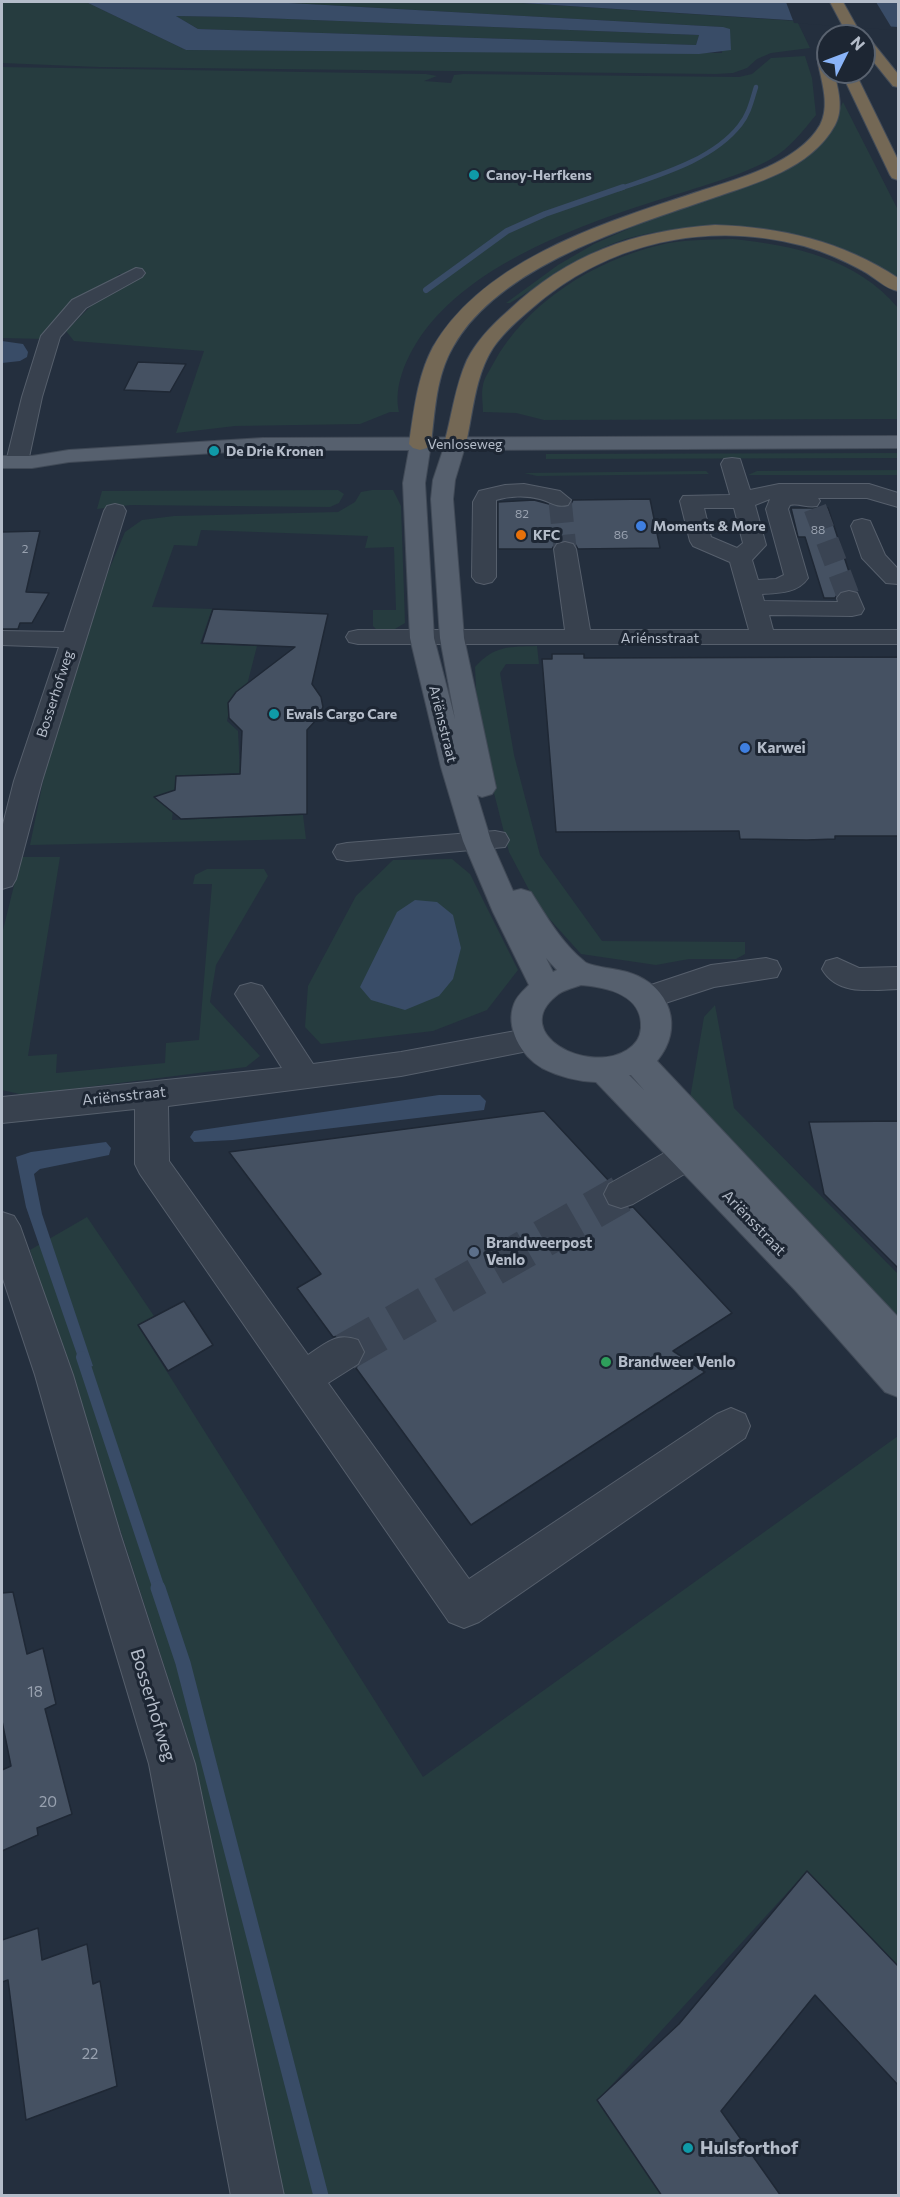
<!DOCTYPE html>
<meta charset="utf-8">
<style>
body{margin:0}
#map{position:relative;width:900px;height:2197px;overflow:hidden;background:#242f3e;font-family:Commissioner,sans-serif}
canvas{display:block}
.frame{position:absolute;inset:0;border:3px solid #b4bcc9;pointer-events:none}
.north{position:absolute;left:816px;top:24px;width:60px;height:60px;box-sizing:border-box;background:#1d2633;border:2px solid #59626f;border-radius:50%;rotate:48deg;font-size:16px;font-weight:700;line-height:24px;text-align:center;color:#b4bcc9}
.north::after{content:'';display:block;margin:auto;width:21px;height:27px;background:#8ab4f8;clip-path:polygon(50% 0,100% 100%,50% 72%,0 100%)}
</style>
<div id="map">
<canvas width="900" height="2197"></canvas>
<div class="frame"></div>
<div class="north">N</div>
</div>
<script>
const ctx = document.querySelector('canvas').getContext('2d');
ctx.lineJoin = 'round';
function paint(path, color) {
  ctx.fillStyle = color;
  ctx.fill(path, 'evenodd');
}
function stroke(path, color, width, dash) {
  ctx.strokeStyle = color;
  ctx.lineWidth = width;
  ctx.lineCap = dash ? 'butt' : 'round';
  ctx.setLineDash(dash || []);
  ctx.stroke(path);
}
function label(font, color, halo, rows, align = 'center') {
  ctx.font = font + ' Commissioner,sans-serif';
  ctx.lineWidth = 6;
  ctx.setLineDash([]);
  ctx.textBaseline = 'middle';
  ctx.strokeStyle = halo;
  ctx.fillStyle = color;
  for (const [text, x, y, turn = 0] of rows) {
    ctx.save();
    ctx.translate(x, y);
    ctx.rotate((+turn || 0) * Math.PI / 180);
    ctx.textAlign = isNaN(turn) ? turn : align;
    if (halo) ctx.strokeText(text, 0, 0);
    ctx.fillText(text, 0, 0);
    ctx.restore();
  }
}
const green = new Path2D(`
 M 2,2 L 86,2 L 186,50 L 722,53 L 723,27 L 271,2 L 507,2 L 797,21 L 810,48 L 771,53 L 757,59 L 747,68 L 733,73 L 716,74 L 99,67 L 2,63 Z
 M 176,16 L 236,17 L 699,35 L 696,45 L 198,29 Z
 M 805,56 L 812,78 L 816,115 C 802,132 790,148 771,159 C 743,175 699,187 668,197 C 582,224 462,265 414,347 C 403,366 394,390 399,412 L 390,412 L 360,424 L 235,426 L 176,433 L 204,351 L 74,341 L 66,331 L 94,303 L 138,276 L 119,274 L 116,278 C 83,294 61,305 45,339 L 2,338 L 2,67 L 426,74 L 437,76 L 424,81 L 451,83 L 454,75 L 464,74 L 739,77 L 752,74 L 771,58 Z
 M 843,102 L 898,210 L 898,279 C 879,267 860,255 838,247 C 779,226 677,220 617,242 C 579,256 545,282 510,303 L 506,303 L 558,265 L 594,244 L 644,222 L 735,189 L 827,134 Z
 M 733,239 C 793,245 858,259 898,308 L 898,419 L 544,420 L 516,413 L 483,412 C 483,404 481,393 483,385 C 484,378 490,370 493,364 C 526,303 593,261 660,245 C 683,239 708,240 733,239 Z
 M 898,453 L 898,458 L 546,459 L 546,454 Z
 M 898,470 L 898,475 L 748,475 L 757,471 Z
 M 706,471 L 709,474 L 537,476 L 524,473 Z
 M 338,490 L 344,494 L 339,503 L 330,507 L 131,505 L 97,509 L 102,491 Z
 M 372,490 L 393,490 L 401,506 L 405,623 L 388,633 L 377,630 L 373,626 L 373,610 L 396,610 L 394,547 L 365,548 L 368,536 L 201,530 L 197,546 L 174,545 L 152,607 L 212,609 L 200,644 L 257,646 L 247,685 L 232,697 L 227,721 L 238,731 L 240,773 L 176,776 L 172,820 L 303,815 L 306,839 L 30,845 L 47,762 L 108,572 L 125,532 L 142,520 L 174,516 L 338,512 L 355,502 L 361,492 Z
 M 537,646 L 539,664 L 506,664 L 500,673 L 514,755 L 540,855 L 602,941 L 745,942 L 745,954 L 736,959 L 689,959 L 656,965 L 581,954 L 537,905 L 509,852 L 478,730 L 475,667 C 495,645 509,647 537,646 Z
 M 21,857 L 60,857 L 28,1056 L 57,1054 L 56,1073 L 165,1063 L 166,1043 L 199,1040 L 212,884 L 193,884 L 195,875 L 207,869 L 264,869 L 268,876 L 216,965 L 210,1002 L 260,1056 L 246,1067 L 24,1095 L 2,1090 L 2,934 Z
 M 452,859 L 470,874 L 518,970 L 487,1010 L 433,1031 L 321,1044 L 305,1027 L 308,986 L 356,896 L 393,860 Z
 M 715,1005 L 734,1108 L 898,1274 L 898,1328 L 690,1098 L 704,1017 Z
 M 87,1217 L 154,1316 L 138,1326 L 423,1777 L 898,1436 L 898,1966 L 807,1871 L 598,2100 L 662,2195 L 282,2195 L 275,2150 L 191,1749 L 30,1250 Z`);
const water = new Path2D(`
 M 86,2 L 271,2 L 723,27 L 730,29 L 731,50 L 699,54 L 186,50 ZM 176,16 L 236,17 L 699,35 L 696,45 L 198,29 Z
 M 507,2 L 898,2 L 898,27 Z
 M 2,341 L 23,344 L 28,352 L 27,357 L 20,361 L 2,363 Z
 M 415,900 L 437,902 L 453,915 L 461,948 L 453,979 L 439,996 L 405,1010 L 371,1000 L 360,987 L 397,912 Z
 M 439,1095 L 480,1095 L 486,1101 L 484,1110 L 233,1140 L 194,1142 L 190,1137 L 194,1131 Z
 M 106,1142 L 111,1148 L 109,1155 L 40,1169 L 34,1174 L 42,1214 L 93,1366 L 82,1369 L 26,1207 L 16,1157 L 31,1152 Z`);
const pier = new Path2D(`
 M 786,2 L 876,2 L 893,30 L 794,23 Z`);
const streamFar3 = new Path2D(`
 M 619,189 C 659,175 713,160 740,125 C 749,114 752,100 756,87`);
const streamFar2 = new Path2D(`
 M 426,290 L 507,231 L 545,214 L 623,187`);
const streamFar1 = new Path2D(`
 M 82,1357 L 159,1589`);
const stream = new Path2D(`
 M 158,1588 L 183,1663 L 321,2196`);
const building = new Path2D(`
 M 138,362 L 186,364 L 170,392 L 124,390 Z
 M 650,499 L 660,548 L 578,549 L 574,542 L 564,540 L 556,542 L 552,549 L 498,549 L 498,502 L 534,500 L 564,508 L 570,506 L 573,500 Z
 M 791,508 L 828,508 L 855,590 L 848,589 L 839,592 L 835,598 L 824,598 L 805,537 L 798,537 Z
 M 40,531 L 26,592 L 49,593 L 32,623 L 20,623 L 18,629 L 2,629 L 2,532 Z
 M 213,609 L 328,614 L 312,684 L 321,697 L 323,707 L 317,719 L 307,730 L 307,814 L 181,819 L 154,797 L 175,790 L 176,776 L 240,774 L 242,731 L 229,718 L 228,703 L 236,692 L 295,647 L 202,643 Z
 M 552,654 L 584,654 L 584,658 L 898,657 L 898,836 L 835,836 L 835,839 L 807,840 L 740,839 L 739,831 L 556,832 L 542,659 L 552,659 Z
 M 544,1111 L 609,1181 L 602,1193 L 607,1205 L 620,1210 L 633,1207 L 732,1313 L 673,1351 L 705,1372 L 471,1525 L 356,1368 L 366,1353 L 360,1339 L 344,1335 L 333,1337 L 297,1288 L 321,1274 L 229,1152 Z
 M 898,1121 L 898,1268 L 824,1194 L 809,1122 Z
 M 184,1301 L 213,1345 L 168,1371 L 138,1325 Z
 M 13,1592 L 27,1654 L 43,1648 L 56,1704 L 45,1709 L 72,1814 L 37,1828 L 38,1835 L 2,1851 L 2,1770 L 11,1766 L 2,1721 L 2,1593 Z
 M 807,1871 L 898,1966 L 898,2085 L 815,1995 L 721,2111 L 781,2196 L 662,2196 L 597,2100 L 679,2024 Z
 M 38,1928 L 42,1960 L 87,1944 L 93,1984 L 100,1981 L 117,2086 L 26,2120 L 8,1980 L 2,1982 L 2,1940 Z`);
const minorTunnelFar1 = new Path2D(`
 M 560,500 L 565,549
 M 815,508 L 849,598`);
const minorTunnel = new Path2D(`
 M 345,1352 L 621,1194`);
const minor = new Path2D(`
 M 136,268 L 142,269 L 145,273 L 142,277 L 86,308 L 60,337 L 42,397 L 28,462 L 25,467 L 17,468 L 9,467 L 6,462 L 22,397 L 41,336 L 72,300 Z
 M 732,458 L 740,459 L 750,490 L 779,484 L 869,484 L 898,493 L 898,507 L 867,498 L 818,498 L 820,501 L 817,506 C 807,508 799,503 790,505 L 788,509 L 808,578 C 798,593 779,593 762,594 L 764,601 L 838,602 L 837,598 L 841,593 L 849,591 L 857,593 L 864,609 L 861,614 L 852,616 L 769,615 L 773,630 L 898,630 L 898,644 L 358,644 L 349,642 L 346,637 L 349,632 L 358,630 L 565,630 L 554,549 L 557,544 L 565,542 L 573,544 L 576,549 L 590,630 L 749,630 L 730,562 L 693,546 L 690,541 L 680,501 L 683,496 L 730,495 L 721,464 L 724,459 ZM 770,499 L 766,509 L 784,575 L 776,579 L 758,580 L 752,560 L 766,545 L 755,505 ZM 704,508 L 734,508 L 743,543 L 737,548 L 711,537 Z
 M 524,484 L 560,491 L 571,500 L 568,505 C 556,508 551,502 540,499 C 526,495 509,496 496,500 L 496,577 L 492,582 L 484,584 L 476,582 L 472,577 L 473,502 L 479,491 L 505,485 Z
 M 115,504 L 123,506 L 126,511 L 42,781 L 16,879 L 12,886 L 2,889 L 2,828 L 14,781 L 59,647 L 2,645 L 2,631 L 64,632 L 104,511 L 107,506 Z
 M 862,519 L 870,521 L 885,555 L 898,569 L 898,584 L 886,583 L 862,558 L 851,526 L 854,521 Z
 M 495,831 L 505,833 L 509,840 L 505,847 L 347,861 L 337,859 L 333,852 L 337,845 L 347,843 Z
 M 766,958 L 777,961 L 781,969 L 777,977 L 714,987 L 647,1009 L 636,1006 L 631,998 L 636,990 L 711,965 Z
 M 837,958 L 859,968 L 898,967 L 898,989 C 872,990 837,996 822,969 L 826,961 Z
 M 251,983 L 262,986 L 313,1064 L 401,1052 L 532,1028 L 543,1032 L 548,1040 L 543,1048 L 401,1076 L 168,1106 L 169,1161 L 308,1355 C 327,1343 336,1332 358,1340 L 364,1352 L 358,1364 L 328,1383 L 469,1579 L 717,1414 L 731,1408 L 745,1414 L 750,1426 L 745,1438 L 479,1622 L 464,1628 L 449,1622 L 140,1174 L 135,1164 L 135,1109 L 2,1123 L 2,1097 L 282,1068 L 235,994 L 240,986 Z
 M 712,1129 L 724,1133 L 729,1142 L 724,1151 L 633,1204 L 621,1208 L 609,1204 L 604,1194 L 609,1184 L 700,1133 Z
 M 2,1212 L 14,1216 L 20,1226 L 73,1375 L 120,1533 L 195,1764 L 284,2196 L 231,2196 L 149,1764 L 80,1533 L 35,1375 L 2,1276 Z`);
const major = new Path2D(`
 M 898,436 L 898,448 L 464,450 L 455,480 L 453,499 L 464,638 L 496,788 L 492,794 L 482,797 L 477,795 L 491,841 L 513,891 L 521,889 L 531,892 C 546,916 562,944 585,962 C 592,967 619,969 630,973 C 670,986 685,1028 657,1061 L 898,1317 L 898,1397 L 885,1392 L 795,1290 L 596,1082 C 576,1081 560,1077 542,1068 C 521,1056 505,1027 514,1004 C 517,996 523,991 529,985 L 493,912 L 463,841 L 441,767 L 410,638 L 403,483 L 409,450 L 263,450 L 69,462 L 32,468 L 2,468 L 2,456 L 32,456 L 69,450 L 263,438 ZM 430,450 L 443,450 L 433,480 L 431,499 L 440,638 L 455,719 L 434,638 L 425,483 ZM 546,958 L 557,970 L 553,972 ZM 581,985 C 607,987 643,995 641,1028 C 640,1038 636,1044 627,1050 C 587,1075 510,1033 556,996 C 562,990 573,988 581,985 ZM 629,1075 L 631,1075 L 644,1090 Z`);
const highway = new Path2D(`
 M 830,2 L 843,2 L 862,36 L 848,36 Z
 M 864,37 L 869,38 L 898,74 L 898,87 L 893,86 L 864,50 Z
 M 828,55 L 828,72 L 834,72 C 838,89 844,109 835,125 C 811,169 756,183 713,198 C 629,227 499,265 453,347 C 436,376 435,411 431,444 L 427,448 L 420,450 L 413,448 L 409,444 C 414,411 417,377 433,347 C 485,257 610,221 703,190 C 740,178 799,162 820,125 C 830,106 822,83 818,63 L 823,56 Z
 M 841,72 L 855,72 L 898,160 L 898,180 L 892,178 L 890,175 Z
 M 715,225 C 781,227 842,241 898,278 L 898,291 C 885,289 875,277 863,271 C 845,261 825,252 804,246 C 708,220 607,242 531,309 C 518,320 503,333 493,348 C 475,376 473,412 466,444 L 462,448 L 455,450 L 448,448 L 444,444 C 452,416 455,386 467,360 C 477,340 492,325 508,311 C 568,254 633,231 715,225 Z`);
const markers = [
 [474,175,6,"#0f9aa8"],
 [214,451,6,"#0f9aa8"],
 [641,526,6,"#3f7fe0"],
 [521,535,6,"#e8710a"],
 [274,714,6,"#0f9aa8"],
 [745,748,6,"#3f7fe0"],
 [474,1252,6,"#5c6f8a"],
 [606,1362,6,"#2e9e5b"],
 [688,2148,6,"#0f9aa8"]
];
const numberNames = [
 ["82",522,514],
 ["88",818,530],
 ["86",621,535],
 ["2",25,549]
];
const farPoinames = [
 ["Canoy-Herfkens",486,175],
 ["De Drie Kronen",226,451],
 ["Moments & More",653,526],
 ["KFC",533,535],
 ["Ewals Cargo Care",286,714]
];
const farStreetnames = [
 ["Venloseweg",465,444],
 ["Ariénsstraat",660,638],
 ["Bosserhofweg",55,694,-72],
 ["Ariënsstraat",443,724,76]
];
const poiNames = [
 ["Karwei",757,748],
 ["Brandweerpost",486,1243],
 ["Venlo",486,1260],
 ["Brandweer Venlo",618,1362]
];
const streetNames = [
 ["Ariënsstraat",124,1096,-6],
 ["Ariënsstraat",754,1223,46]
];
const nearNumbernames = [
 ["18",35,1692],
 ["20",48,1802],
 ["22",90,2054]
];
const nearStreetnames = [
 ["Bosserhofweg",153,1705,73]
];
const nearPoinames = [
 ["Hulsforthof",700,2148]
];
paint(green, '#263c3f');
paint(water, '#394c67');
paint(pier, '#242f3e');
stroke(streamFar3, '#394c67', 4.5);
stroke(streamFar2, '#394c67', 6);
stroke(streamFar1, '#394c67', 12);
stroke(stream, '#394c67', 15);
paint(building, '#455162');
stroke(building, '#1f2835', 1.5);
stroke(minorTunnelFar1, '#3a4453', 23, [23, 12]);
stroke(minorTunnel, '#3a4453', 38, [38, 19]);
stroke(minor, '#565f6c', 2);
stroke(major, '#414a57', 2);
stroke(highway, '#434c59', 2);
paint(minor, '#38414e');
paint(major, '#56606e');
paint(highway, '#746855');
for (const [x, y, r, color] of markers) {
  const dot = new Path2D();
  dot.arc(x, y, r, 0, 2 * Math.PI);
  ctx.fillStyle = color;
  ctx.fill(dot);
  stroke(dot, '#1d2633', 2);
}
label('12px', '#98a1af', null, numberNames);
label('bold 14px', '#b4bcc9', '#1d2633', farPoinames, 'left');
label('14px', '#b4bcc9', '#1d2633', farStreetnames);
label('bold 15px', '#b4bcc9', '#1d2633', poiNames, 'left');
label('15px', '#b4bcc9', '#1d2633', streetNames);
label('15px', '#98a1af', null, nearNumbernames);
label('18px', '#b4bcc9', '#1d2633', nearStreetnames);
label('bold 18px', '#b4bcc9', '#1d2633', nearPoinames, 'left');
</script>
